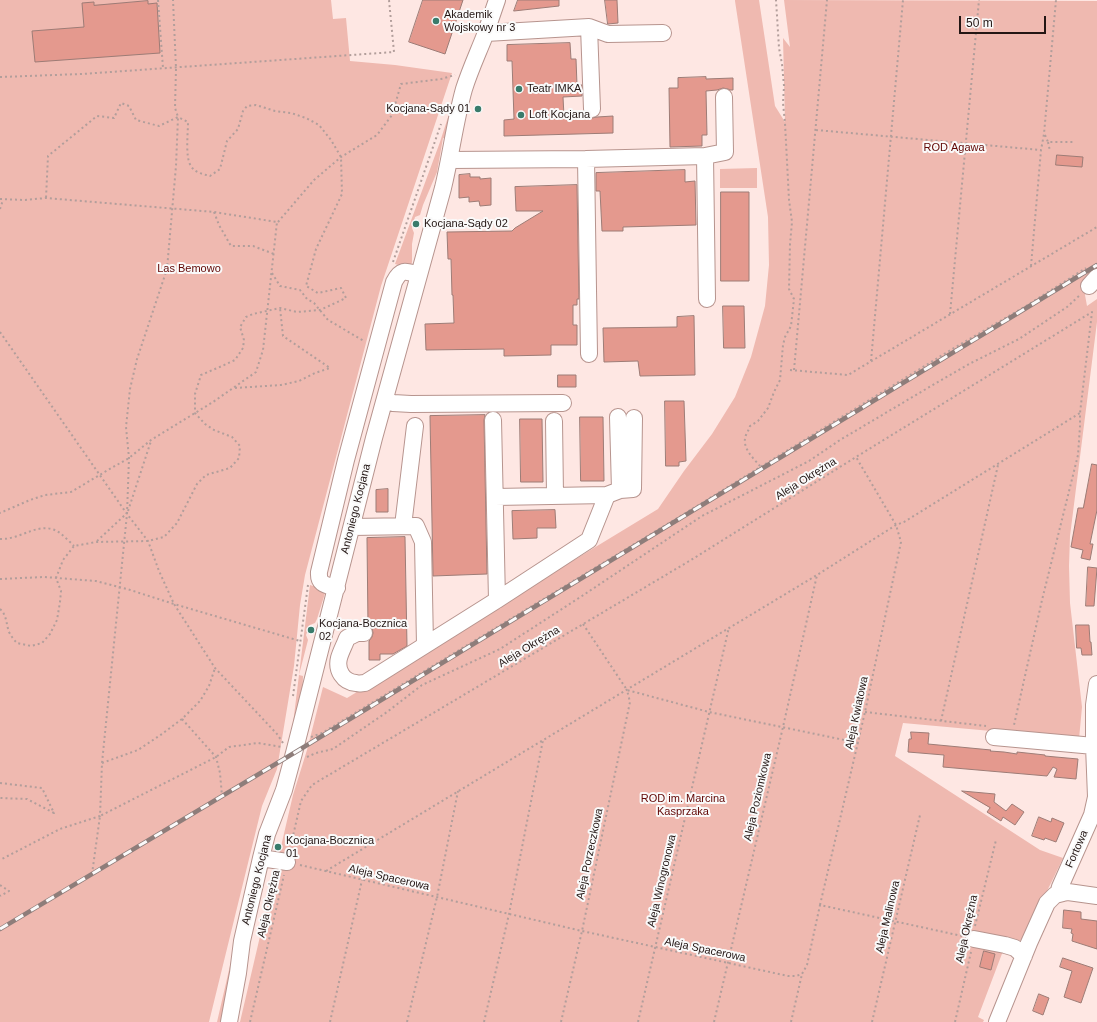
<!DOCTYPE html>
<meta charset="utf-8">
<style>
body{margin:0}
#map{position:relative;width:1097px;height:1022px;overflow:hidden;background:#fee7e3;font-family:Arial,sans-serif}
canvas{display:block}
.scale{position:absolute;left:959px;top:16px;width:87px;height:18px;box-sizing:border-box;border:2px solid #231614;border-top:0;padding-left:5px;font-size:12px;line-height:14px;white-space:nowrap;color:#231614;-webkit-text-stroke:3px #fafafa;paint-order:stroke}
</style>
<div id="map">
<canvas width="1097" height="1022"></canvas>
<div class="scale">50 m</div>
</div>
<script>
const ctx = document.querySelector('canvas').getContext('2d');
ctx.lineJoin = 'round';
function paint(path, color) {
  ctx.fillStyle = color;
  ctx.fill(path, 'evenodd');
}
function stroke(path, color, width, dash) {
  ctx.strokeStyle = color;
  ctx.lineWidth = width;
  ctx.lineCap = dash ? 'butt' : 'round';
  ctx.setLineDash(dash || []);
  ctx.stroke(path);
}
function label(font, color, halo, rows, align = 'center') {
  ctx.font = font + ' Arial,sans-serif';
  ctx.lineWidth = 4;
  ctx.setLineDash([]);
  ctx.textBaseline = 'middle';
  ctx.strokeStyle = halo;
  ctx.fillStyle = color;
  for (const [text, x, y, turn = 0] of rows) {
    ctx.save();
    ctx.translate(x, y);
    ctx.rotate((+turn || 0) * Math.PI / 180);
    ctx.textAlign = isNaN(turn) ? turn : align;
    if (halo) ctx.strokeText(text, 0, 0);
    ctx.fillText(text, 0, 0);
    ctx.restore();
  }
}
const green = new Path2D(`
 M 0,0 L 331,0 L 333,19 L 346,18 L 350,61 L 395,65 L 452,73 L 381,286 L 305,575 L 300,605 L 294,666 L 277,769 L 262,806 L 209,1022 L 0,1022 Z
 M 735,0 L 759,0 L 775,106 L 785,122 L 783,38 L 790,47 L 784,0 L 1097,1 L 1097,271 L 1085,285 L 1085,295 L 1087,306 L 1097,299 L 1097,322 L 1070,536 L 1069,566 L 1070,603 L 1082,707 L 1079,739 L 903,723 L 895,756 L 1040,850 L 1063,858 C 1050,886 1036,912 1023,939 L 1017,941 L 1003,951 L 978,1017 L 984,1020 L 983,1022 L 240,1022 L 293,795 L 307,750 L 323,687 L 347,698 L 658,509 L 684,471 L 712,434 L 735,397 L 751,357 L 765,306 L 769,265 L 768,217 L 735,1 Z
 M 459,83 L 447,139 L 443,138 L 437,172 L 423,205 L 420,215 L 415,217 L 412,228 L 414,233 L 412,244 L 412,262 L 410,268 L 395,264 L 440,142 Z
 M 757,168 L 757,188 L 720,188 L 720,169 Z
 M 310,585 L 326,590 L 317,619 L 315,623 L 310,625 L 306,635 L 308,640 L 299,675 L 303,676 L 302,701 L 292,732 Z
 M 235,944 L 227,999 L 222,1022 L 217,1022 Z`);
const building = new Path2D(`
 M 423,0 L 463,0 L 445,54 L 409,42 Z
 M 518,0 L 559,0 L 559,6 L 514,11 Z
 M 605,0 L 617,0 L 618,23 L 608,24 Z
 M 148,1 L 148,4 L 157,3 L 160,53 L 35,62 L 32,31 L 84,27 L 82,3 L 94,2 L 94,5 Z
 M 570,43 L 571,59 L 576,59 L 577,85 L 582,85 L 582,96 L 563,97 L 564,116 L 587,117 L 592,118 L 597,117 L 613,116 L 613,133 L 504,136 L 504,120 L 514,119 L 512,61 L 507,61 L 507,45 Z
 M 706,77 L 706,79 L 733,78 L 733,90 L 730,90 L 728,89 L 723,88 L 717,90 L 706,91 L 707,135 L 702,135 L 702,146 L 670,147 L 669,88 L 678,88 L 678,78 Z
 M 1057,155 L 1083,157 L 1082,167 L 1056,165 Z
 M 685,170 L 685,182 L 695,181 L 696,225 L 623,227 L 623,231 L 602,231 L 600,191 L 596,191 L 596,173 Z
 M 470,174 L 470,177 L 480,177 L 480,179 L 491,178 L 491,205 L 480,206 L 479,201 L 469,202 L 469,197 L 459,198 L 459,175 Z
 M 577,185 L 579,299 L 577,299 L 577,305 L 573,305 L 573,325 L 577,325 L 577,345 L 551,345 L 551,355 L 504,356 L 504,349 L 426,350 L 425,324 L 454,323 L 453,295 L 452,295 L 451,259 L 448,259 L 447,232 L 512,231 L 515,228 L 543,211 L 516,211 L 515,187 Z
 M 721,192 L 749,192 L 749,281 L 721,281 Z
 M 723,306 L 744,306 L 745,348 L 724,348 Z
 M 694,316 L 695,375 L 640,376 L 638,361 L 604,362 L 603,328 L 677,327 L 677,317 Z
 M 558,375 L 576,375 L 576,387 L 558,387 Z
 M 665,401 L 684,401 L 686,461 L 679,462 L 679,466 L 666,466 Z
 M 485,415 L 484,420 L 487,574 L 433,576 L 430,416 Z
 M 580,417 L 603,417 L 604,481 L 581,481 Z
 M 520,419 L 542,419 L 543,482 L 521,482 Z
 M 1092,464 L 1097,465 L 1097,510 L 1090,544 L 1093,544 L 1090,560 L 1081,558 L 1083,550 L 1071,547 L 1078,508 L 1083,508 Z
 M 388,489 L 388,512 L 376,512 L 376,490 Z
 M 555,510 L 556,528 L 537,528 L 537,538 L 513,539 L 512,511 Z
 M 405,537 L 407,646 L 393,654 L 380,654 L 380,660 L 369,660 L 369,641 L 372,637 L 373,633 L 372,628 L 368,625 L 367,538 Z
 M 1088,567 L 1097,568 L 1094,606 L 1086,606 Z
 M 1076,625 L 1089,625 L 1090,642 L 1091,642 L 1092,655 L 1082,655 L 1081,648 L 1077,648 Z
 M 911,732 L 929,733 L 928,744 L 991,750 L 990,751 L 1004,752 L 1017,754 L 1017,752 L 1045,755 L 1045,756 L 1078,759 L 1076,779 L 1054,777 L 1057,769 L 1053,767 L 1047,776 L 943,767 L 944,755 L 908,752 L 909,739 L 911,739 Z
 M 962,791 L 995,794 L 994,802 L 1006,811 L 1012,804 L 1024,812 L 1015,825 L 1003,817 L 1001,821 L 987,812 L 990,808 Z
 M 1039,817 L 1051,822 L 1052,818 L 1064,823 L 1056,842 L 1045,838 L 1044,840 L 1032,836 Z
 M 1064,910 L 1081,912 L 1081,919 L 1097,921 L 1097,949 L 1072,941 L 1073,934 L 1071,933 L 1072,929 L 1063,928 Z
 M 984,951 L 995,954 L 991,970 L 980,967 Z
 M 1063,958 L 1093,968 L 1081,1003 L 1064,997 L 1072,971 L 1060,967 Z
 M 1039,994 L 1049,998 L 1043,1015 L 1033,1011 Z`);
const path = new Path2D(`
 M 158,0 L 163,68
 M 0,77 L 82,74 L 394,52 L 389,0
 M 816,130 L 1041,150
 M 1045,135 L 1048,142 L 1074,142
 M 1048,142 L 1050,151
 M 0,199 L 25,200 L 46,198 L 214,212 L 277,222 L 263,350 L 256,372 L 213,402 L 151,440 L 129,458 L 108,470 L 71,492 L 45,495 L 30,500 L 0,513
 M 0,209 L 3,200
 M 214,212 L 219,225 L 231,246 L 253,246 L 274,254
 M 278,222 L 314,180 L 341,157 L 377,135 L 392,115 L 401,84 L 441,79 L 455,75
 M 393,262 L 441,124
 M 1031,266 L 1041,150 L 1044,134 L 1056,0
 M 272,273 L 280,286 L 300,290 L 307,299 L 314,303 L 328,320 L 364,341
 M 950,314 L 979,0
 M 0,332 L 127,514 L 102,763 L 100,816 L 60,829 L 0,860
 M 871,361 L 903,0
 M 790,370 L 848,375 L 1097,227
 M 794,370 L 827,0
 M 235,388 L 281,385 L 299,381 L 315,373 L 330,368 L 283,336 L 280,308
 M 760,466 C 753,458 741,447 746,435 C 747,432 749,430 750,426 L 758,421 L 768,408 L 774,392 L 780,380 L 783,345 L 785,337 L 791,326 L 794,299 L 789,289 L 790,244 L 792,222 L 789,200 L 785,123 L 783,103 L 784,86 L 782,64 L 779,48 L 776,0
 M 128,511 L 151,441
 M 0,539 C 22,540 40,519 60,533 C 65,537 70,542 74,546
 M 97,541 L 126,514
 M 0,579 L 44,577 L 96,581 L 127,589 L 174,604 L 159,571 L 148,541 L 127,514 L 129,458 L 126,427 L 130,389 L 137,359 L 167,269 L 176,166 L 178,117 L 175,108 L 176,68 L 173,0
 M 0,609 C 7,615 6,624 9,632 C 11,636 14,640 17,643 L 31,646 L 42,643 L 50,634 L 57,620 L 60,602 L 61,591 L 56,578 L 63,560 L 74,546 L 96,542 L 148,541 L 164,537 L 177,523 L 197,484 L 206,475 L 230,468 L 239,458 L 240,446 L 232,437 L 214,430 L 205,424 L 195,413 L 195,394 L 201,375 L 222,366 L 235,360 L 243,348 L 244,340 L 240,327 L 246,317 L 253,314 L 280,308 L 297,312 L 320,310 L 346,298 L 341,288 L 318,293 L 306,286 L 316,249 L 342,194 L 341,157 L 331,140 L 319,125 L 306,118 L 291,113 L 275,111 L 256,105 L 247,106 L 243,111 L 238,129 L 227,141 L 220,169 L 210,176 C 203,174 195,173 191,166 C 185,158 188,133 188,122 L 178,117 L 159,126 L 136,120 L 129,106 L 121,103 L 114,118 L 97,116 L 48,156 L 46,198
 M 583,624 L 627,690 L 709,712 L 859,743
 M 293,696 L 308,585
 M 865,712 L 986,726
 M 182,719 L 216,757 L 220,773 L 222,796
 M 941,721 L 998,465
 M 311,737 L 322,733 L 684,514 L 949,351 L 1026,306 L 1086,268
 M 283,743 L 277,734 L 215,668 L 174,604 L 300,641
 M 307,757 L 316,753 L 333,749 L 387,712 L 422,685 L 500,649 L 582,596 L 702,516 L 809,461 L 840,440 L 926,389 L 971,363 L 1019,339 L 1067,307 L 1080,295
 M 102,763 L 138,750 L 162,734 L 182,719 L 200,701 L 209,686 L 215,668
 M 0,783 L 42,788 L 54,813 L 27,799 L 0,798
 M 290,849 L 301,801 L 312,785 L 691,560 L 856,457 L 1092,312 L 1080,413 L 1080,426 L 1078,455 L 1042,600 L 1014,725
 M 300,865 L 582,931 L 788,976 L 796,976 L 802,974 L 807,965 L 820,905 L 962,936
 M 326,871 L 817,575 L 896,525 L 904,522 L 1080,413
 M 92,874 L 100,816 L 216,757 L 229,747 L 258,743 L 282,747
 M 0,885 L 9,891 L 0,896
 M 820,905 L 865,712 L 901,542 L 896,525 L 856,457
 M 975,926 L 996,840
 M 250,1022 L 284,875
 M 330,1022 L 362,880
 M 407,1022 L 437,897 L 458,791
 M 484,1022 L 509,914 L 543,740
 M 561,1022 L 582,931 L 630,702 L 627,690
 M 638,1022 L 729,627
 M 714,1022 L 783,727 L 817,575
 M 791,1022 L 802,974
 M 872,1022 L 920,815
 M 955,1022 L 971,952`);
const minor = new Path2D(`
 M 589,27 L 592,109
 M 486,33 L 589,27 L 608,34 L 663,33
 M 705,156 L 707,299
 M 586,159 L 589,354
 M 450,160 L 586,159 L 705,156 L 725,152 L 724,97
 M 1089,286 L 1097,277
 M 385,400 L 393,403 L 411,404 L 563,403
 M 493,420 L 497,600
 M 554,421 L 555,495
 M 620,490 L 633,489 L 634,418
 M 495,497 L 607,495 L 620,490 L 618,417
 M 403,526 L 415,426
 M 352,527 L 416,526 L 423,542 L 425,645
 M 337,588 C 326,585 318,585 319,572 L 346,460 L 394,282 C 401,268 406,271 419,275
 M 364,633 L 357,633 L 347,638 C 345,644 341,651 339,658 C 336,670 343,682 356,683 C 359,684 362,683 365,683 L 497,600 L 589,540 L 607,495
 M 994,737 L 1094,746
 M 261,858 L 287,862
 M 1058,894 L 1060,887 L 1092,815 L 1096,797 L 1094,746 L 1094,705 L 1097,684
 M 974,939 L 1005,945 L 1015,948 L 1024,956
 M 229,1022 L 238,973 L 242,941 L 261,858 L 267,834 L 284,790 L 294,753 L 374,438 L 443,188 C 451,155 455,121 464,89 C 470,70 478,53 485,35 C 489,23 493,12 497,0
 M 997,1022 L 1029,943 L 1047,903 L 1055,895 L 1063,893 L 1068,892 L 1097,896`);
const rail = new Path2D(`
 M 0,929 L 294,753 L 1097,265`);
const markers = [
 [436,21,4,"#397b6b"],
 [519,89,4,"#397b6b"],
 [478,109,4,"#397b6b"],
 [521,115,4,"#397b6b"],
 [416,224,4,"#397b6b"],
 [311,630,4,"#397b6b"],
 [278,847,4,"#397b6b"]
];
const poiNames = [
 ["Akademik",444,15],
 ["Wojskowy nr 3",444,28],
 ["Teatr IMKA",527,89],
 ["Kocjana-Sądy 01",470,109,"right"],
 ["Loft Kocjana",529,115],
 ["Kocjana-Sądy 02",424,224],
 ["Kocjana-Bocznica",319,624],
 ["02",319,637],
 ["Kocjana-Bocznica",286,841],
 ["01",286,854]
];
const parkNames = [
 ["ROD Agawa",954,148],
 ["Las Bemowo",189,269],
 ["ROD im. Marcina",683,799],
 ["Kasprzaka",683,812]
];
const streetNames = [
 ["Aleja Okrężna",806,479,-32],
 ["Antoniego Kocjana",356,509,-76],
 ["Aleja Okrężna",529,647,-31],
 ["Aleja Kwiatowa",857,713,-78],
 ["Aleja Poziomkowa",758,797,-77],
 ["Fortowa",1077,849,-66],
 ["Aleja Porzeczkowa",590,854,-78],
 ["Aleja Spacerowa",389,878,13],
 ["Antoniego Kocjana",257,880,-76],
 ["Aleja Winogronowa",662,881,-77],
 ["Aleja Okrężna",269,904,-77],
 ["Aleja Malinowa",888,917,-77],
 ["Aleja Okrężna",967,929,-78],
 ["Aleja Spacerowa",705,950,12]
];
paint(green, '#efb9b0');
paint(building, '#e4998e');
stroke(building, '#9d7c76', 1);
stroke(minor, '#b7948e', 18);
stroke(path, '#b29e9b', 2, [2, 3]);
stroke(minor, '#fff', 16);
stroke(rail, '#8e7d7a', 4.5);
stroke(rail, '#fafafa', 3, [9]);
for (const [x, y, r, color] of markers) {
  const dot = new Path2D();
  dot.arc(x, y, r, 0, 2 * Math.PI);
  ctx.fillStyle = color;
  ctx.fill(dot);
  stroke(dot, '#fafafa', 1.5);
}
label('11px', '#231614', '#fafafa', poiNames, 'left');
label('11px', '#610604', '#fafafa', parkNames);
label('11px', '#231614', '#fafafa', streetNames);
</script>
